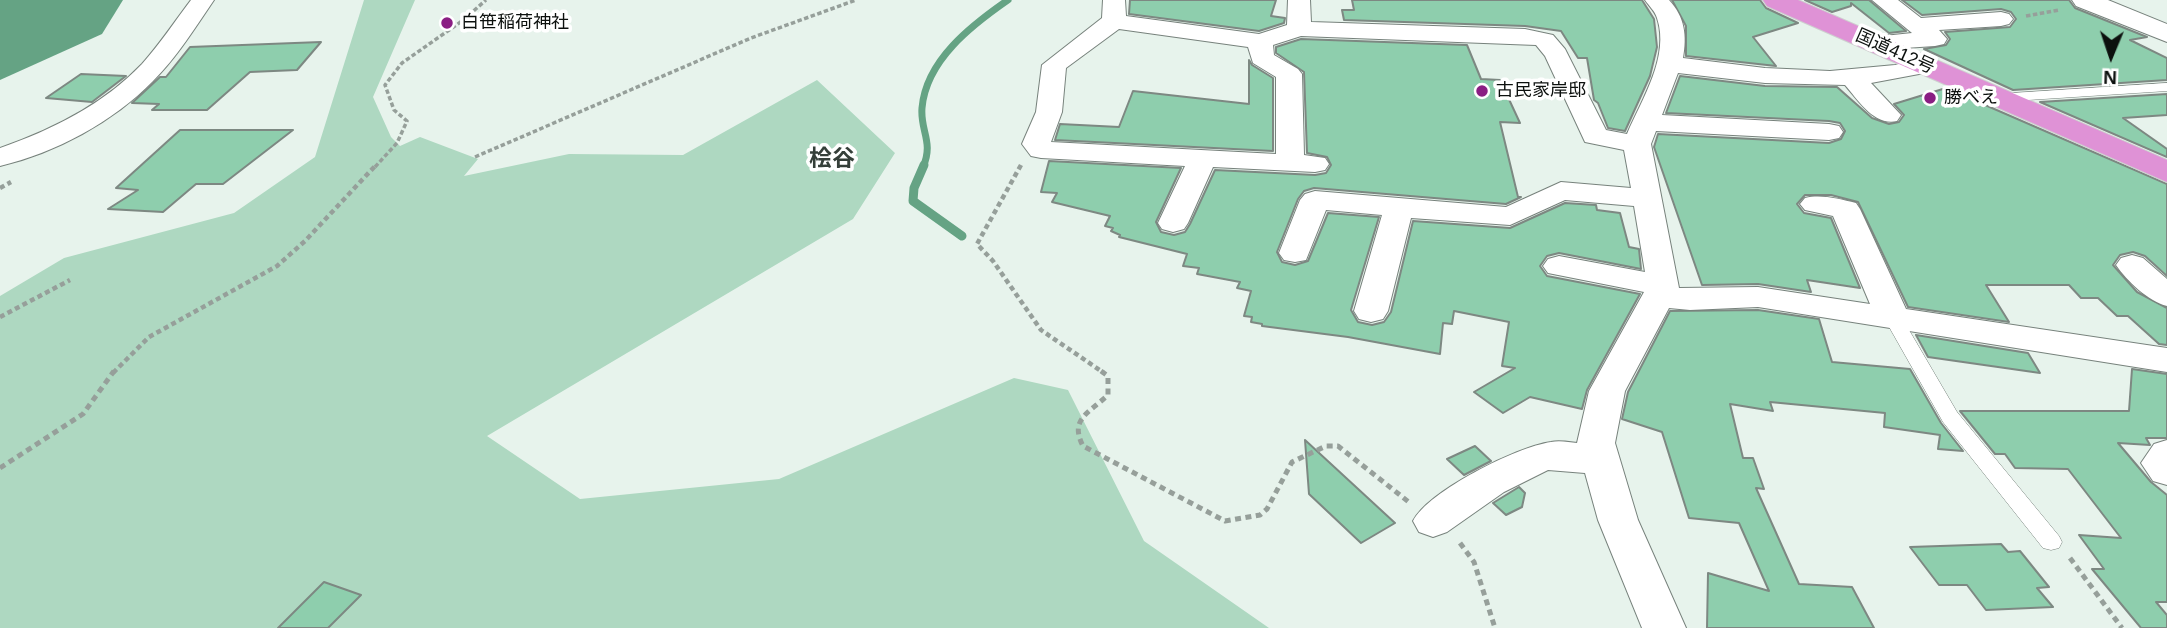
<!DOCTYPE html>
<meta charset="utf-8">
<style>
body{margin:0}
#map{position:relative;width:2167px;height:628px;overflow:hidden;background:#e7f3ec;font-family:Helvetica,sans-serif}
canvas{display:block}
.north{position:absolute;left:2076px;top:21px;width:70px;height:70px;-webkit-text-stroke:5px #fff;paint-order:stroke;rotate:182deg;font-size:19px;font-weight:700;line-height:28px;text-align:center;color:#0c100e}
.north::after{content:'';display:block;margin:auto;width:24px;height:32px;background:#0c100e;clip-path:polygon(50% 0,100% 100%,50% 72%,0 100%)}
</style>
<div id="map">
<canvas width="2167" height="628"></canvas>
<div class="north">N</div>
</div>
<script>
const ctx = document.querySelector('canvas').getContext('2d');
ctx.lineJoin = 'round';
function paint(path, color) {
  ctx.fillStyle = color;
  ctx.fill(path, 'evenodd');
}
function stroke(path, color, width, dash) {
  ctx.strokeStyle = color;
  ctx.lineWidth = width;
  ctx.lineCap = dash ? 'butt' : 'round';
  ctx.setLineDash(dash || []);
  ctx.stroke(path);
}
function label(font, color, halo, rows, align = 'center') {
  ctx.font = font + ' Helvetica,"Noto Sans JP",sans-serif';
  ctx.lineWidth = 7;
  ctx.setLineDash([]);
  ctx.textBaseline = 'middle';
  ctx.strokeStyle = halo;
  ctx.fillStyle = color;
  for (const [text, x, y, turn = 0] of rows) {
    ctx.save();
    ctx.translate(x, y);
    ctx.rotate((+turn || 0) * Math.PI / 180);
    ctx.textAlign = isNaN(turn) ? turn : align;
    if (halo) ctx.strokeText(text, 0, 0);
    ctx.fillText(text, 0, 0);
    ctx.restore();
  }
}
const green = new Path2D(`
 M 364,0 L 415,0 L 373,97 L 391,137 L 400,146 L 420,137 L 478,159 L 464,176 L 569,154 L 683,155 L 817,80 L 895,153 L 853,219 L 487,436 L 580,499 L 779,479 L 1014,378 L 1068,390 L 1144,541 L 1269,628 L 0,628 L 0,296 L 64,258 L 234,213 L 315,157 Z`);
const water = new Path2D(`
 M 0,0 L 123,0 L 102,34 L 0,80 Z`);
const streamFar1 = new Path2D(`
 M 923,167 C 934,142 920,131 922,108 C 926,60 972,25 1008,0`);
const stream = new Path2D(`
 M 924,165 L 914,188 L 913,201 L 962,236`);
const building = new Path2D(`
 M 1130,0 L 1276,0 L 1271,16 L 1285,18 L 1284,23 L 1259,31 L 1129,14 Z
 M 1352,0 L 1642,0 L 1654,19 L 1657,47 L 1650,76 L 1625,131 L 1608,128 L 1598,103 L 1594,100 L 1587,58 L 1578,58 L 1561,31 L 1525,26 L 1344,20 L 1342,10 L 1354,10 Z
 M 1672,0 L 1760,0 L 1766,8 L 1798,23 L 1753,37 L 1776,66 L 1686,56 L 1686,26 Z
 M 1805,0 L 1869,0 L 1906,31 L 1889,33 L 1851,3 L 1851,6 L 1832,12 Z
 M 1902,0 L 2069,0 L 2075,8 L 2147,37 L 2130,40 L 2167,58 L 2167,80 L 2013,90 L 1924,49 L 1946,45 L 1950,39 L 1945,32 L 2010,27 L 2016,19 L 2011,12 L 2001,9 L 1922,15 Z
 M 1301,39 L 1467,45 L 1481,79 L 1500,80 L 1520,123 L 1500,122 L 1518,197 L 1521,197 L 1506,204 L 1314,188 L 1304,191 L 1298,199 L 1277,252 L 1282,262 L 1295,265 L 1308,261 L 1328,213 L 1379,217 L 1351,310 L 1358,322 L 1372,325 L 1384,322 L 1391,312 L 1413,221 L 1510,228 L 1565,203 L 1596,205 L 1597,210 L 1620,213 L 1629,247 L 1639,249 L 1641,269 L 1559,253 L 1547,256 L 1540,266 L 1547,276 L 1640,294 L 1587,390 L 1582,409 L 1530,397 L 1503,413 L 1474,392 L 1515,368 L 1502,366 L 1509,322 L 1454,311 L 1452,324 L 1443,323 L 1440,354 L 1348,337 L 1262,326 L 1262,324 L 1251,322 L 1252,317 L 1244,316 L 1251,291 L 1237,288 L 1240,282 L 1197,274 L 1199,268 L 1183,266 L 1187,254 L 1119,237 L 1120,235 L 1111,231 L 1113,228 L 1105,226 L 1110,216 L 1052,202 L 1057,193 L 1041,192 L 1049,161 L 1181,168 L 1156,222 L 1161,232 L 1174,235 L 1185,232 L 1190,224 L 1215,170 L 1315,175 L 1326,173 L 1331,165 L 1327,157 L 1307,153 L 1304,72 L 1276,53 L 1276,47 Z
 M 321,42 L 297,70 L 250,72 L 207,110 L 152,110 L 159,104 L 132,103 L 160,77 L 166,77 L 190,47 Z
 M 1249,60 L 1252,65 L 1273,78 L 1273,151 L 1055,140 L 1060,124 L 1119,127 L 1133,91 L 1249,104 Z
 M 81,74 L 126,76 L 92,102 L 46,98 Z
 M 1680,76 L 1765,86 L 1837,87 L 1872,118 L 1889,124 L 1899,122 L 1904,115 L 1894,104 L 1946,88 L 2167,184 L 2167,276 L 2145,256 L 2133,252 L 2120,255 L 2113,265 L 2137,292 L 2167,308 L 2167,345 L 2159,344 L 2128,316 L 2117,316 L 2098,298 L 2081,298 L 2069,285 L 1986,285 L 2009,322 L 1908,307 L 1858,202 L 1831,195 L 1805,195 L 1797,204 L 1804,213 L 1831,218 L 1860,288 L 1807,280 L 1811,292 L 1758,284 L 1702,285 L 1654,147 L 1658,134 L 1829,143 L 1841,139 L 1845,131 L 1840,123 L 1829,121 L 1666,113 Z
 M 2167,94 L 2167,115 L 2123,118 L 2167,149 L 2167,157 L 2040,102 Z
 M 180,130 L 293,130 L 223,184 L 196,184 L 163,212 L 108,209 L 138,190 L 116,188 Z
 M 1758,310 L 1819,319 L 1832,362 L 1910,369 L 1941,423 L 1963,451 L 1938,449 L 1940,435 L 1884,427 L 1885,413 L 1770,402 L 1773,411 L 1730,404 L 1743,458 L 1753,458 L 1764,489 L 1756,488 L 1799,584 L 1852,587 L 1874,628 L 1707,628 L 1708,573 L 1769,591 L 1739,523 L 1689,518 L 1662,432 L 1622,419 L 1628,392 L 1670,311 Z
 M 1916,335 L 2028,353 L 2040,373 L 1928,357 Z
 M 2132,369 L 2167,374 L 2167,438 L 2146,438 L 2150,445 L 2118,443 L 2151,482 L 2167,495 L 2167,602 L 2156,602 L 2167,615 L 2167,628 L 2141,628 L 2092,569 L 2104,569 L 2079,535 L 2121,538 L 2068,469 L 2015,468 L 2005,454 L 1995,454 L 1960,411 L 2129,411 Z
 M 1305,440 L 1395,523 L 1361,543 L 1309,494 Z
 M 1475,446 L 1491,461 L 1464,475 L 1447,459 Z
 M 1519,487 L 1525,493 L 1522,507 L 1506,515 L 1493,503 Z
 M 2001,544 L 2008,552 L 2020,551 L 2049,587 L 2037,588 L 2053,607 L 1986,610 L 1967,585 L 1939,585 L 1910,547 Z
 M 324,582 L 361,595 L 328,628 L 278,628 Z`);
const pathFar2 = new Path2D(`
 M 2026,16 L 2059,10
 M 475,157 L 751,38 L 856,0
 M 375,167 L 397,143 L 407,121 L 394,110 L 385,85 L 402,63 L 462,21 L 486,0`);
const pathFar1 = new Path2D(`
 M 1021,165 L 977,244 L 993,261 L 1041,330 L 1104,373
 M 0,188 L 11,182
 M 0,317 L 70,280
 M 113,373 L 149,337 L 277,266 L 305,241 L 376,165`);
const path = new Path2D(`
 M 1101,371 L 1108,376 L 1108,395 C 1089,413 1069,419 1083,446 L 1225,521 L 1260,515 L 1267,509 L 1292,462 L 1326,446 L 1338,446 L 1410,503
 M 0,468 L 83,414 L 114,371
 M 1460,543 L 1474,562 L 1495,628
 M 2070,558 L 2122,628`);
const lane = new Path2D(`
 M 2167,83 L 2167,91 L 1997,102 L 1990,98 L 1997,94 Z
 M 1893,312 L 1902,318 L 1957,412 L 2059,536 L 2062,542 L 2059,548 L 2051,550 L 2043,548 L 1943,422 L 1884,318 Z`);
const street = new Path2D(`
 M 191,0 L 214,0 C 195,28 177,57 153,81 C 113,122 55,153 0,166 L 0,148 C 52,130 104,104 142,64 C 160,44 175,21 191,0 Z
 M 1103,0 L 1125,0 L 1126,16 L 1259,34 L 1287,25 L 1288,0 L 1310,0 L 1311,22 L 1525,29 L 1553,35 L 1565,49 L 1606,130 L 1627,134 C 1642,99 1670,56 1657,18 C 1655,11 1649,6 1645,0 L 1669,0 C 1685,17 1687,36 1683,58 L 1765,68 L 1830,71 L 1895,65 L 1926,58 L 1935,61 L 1939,66 L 1935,71 L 1871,83 L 1901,115 L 1897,121 C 1874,126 1859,101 1845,85 L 1765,83 L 1678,73 L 1662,115 L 1829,124 L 1839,126 L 1843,132 L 1839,138 L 1829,140 L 1656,131 L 1651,144 L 1679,288 L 1758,287 L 1870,304 L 1833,216 L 1805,210 L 1800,204 L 1805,198 C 1821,194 1839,199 1856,203 L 1860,209 L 1906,309 L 2167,348 L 2167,372 L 1758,307 L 1690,310 L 1669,308 L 1625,391 L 1615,443 L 1638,520 L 1686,628 L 1642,628 L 1598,520 L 1585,473 L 1548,470 L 1504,492 L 1447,532 L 1433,537 L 1419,532 L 1413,521 C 1429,491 1516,447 1551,442 C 1559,440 1569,442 1577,443 L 1589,391 L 1644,292 L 1548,273 L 1543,266 L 1548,259 L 1559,256 L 1645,272 L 1634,206 L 1565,200 L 1510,225 L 1411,218 L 1388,311 L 1383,319 L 1371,322 L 1359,319 L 1354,311 L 1382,215 L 1326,210 L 1306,260 L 1295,262 L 1284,260 L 1279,253 L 1300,200 L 1305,194 L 1315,191 L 1506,207 L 1561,182 L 1631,188 L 1624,150 L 1585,142 L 1545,56 L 1536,45 L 1301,36 L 1273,45 L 1274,55 L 1298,69 L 1302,74 L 1304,155 L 1325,158 L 1329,164 L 1325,170 L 1315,172 L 1213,167 L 1188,223 L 1184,229 L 1173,232 L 1162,229 L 1158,223 L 1185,166 L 1041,158 L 1031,156 L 1022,144 L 1036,112 L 1042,65 L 1102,18 ZM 1119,29 L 1248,47 L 1253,63 L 1276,77 L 1276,154 L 1051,142 L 1062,112 L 1066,68 Z
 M 1872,0 L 1898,0 L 1921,18 L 2001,12 L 2009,14 L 2013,19 L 2009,24 L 2001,26 L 1939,30 L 1947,39 L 1944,44 L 1935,46 L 1874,50 L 1865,48 L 1862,43 L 1865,38 L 1912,33 Z
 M 2132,255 L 2143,258 L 2167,279 L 2167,306 C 2148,301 2127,281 2116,265 L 2121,258 Z
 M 2167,440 L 2167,485 L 2153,481 L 2141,463 L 2154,444 Z`);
const secondary = new Path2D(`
 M 2072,0 L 2108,0 L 2167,24 L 2167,42 L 2076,6 Z`);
const highway = new Path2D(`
 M 1763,0 L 1798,0 L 2167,160 L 2167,182 L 1767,6 Z`);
const markers = [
 [447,23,7,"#8a1e83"],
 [1482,91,7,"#8a1e83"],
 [1930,98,7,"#8a1e83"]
];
const farPoinames = [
 ["白笹稲荷神社",461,23],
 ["古民家岸邸",1496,91],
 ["勝べえ",1944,98]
];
const farStreetnames = [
 ["国道412号",1895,52,24]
];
const neighbourhoodNames = [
 ["桧谷",832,160]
];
paint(green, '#aed8c1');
paint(water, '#65a384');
stroke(streamFar1, '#65a384', 7);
stroke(stream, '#65a384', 9);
paint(building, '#8ecead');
stroke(building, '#7d8882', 2);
stroke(lane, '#77827c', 1);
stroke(street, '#77827c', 2);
stroke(secondary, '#77827c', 2);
stroke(highway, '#cecfcf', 2);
stroke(pathFar2, '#969f9a', 3.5, [4.5, 2.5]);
stroke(pathFar1, '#969f9a', 4.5, [5, 3.5]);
stroke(path, '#969f9a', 5, [6, 4.5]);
paint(lane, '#fff');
paint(street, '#fff');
paint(secondary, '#fff');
paint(highway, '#df92d6');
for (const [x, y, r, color] of markers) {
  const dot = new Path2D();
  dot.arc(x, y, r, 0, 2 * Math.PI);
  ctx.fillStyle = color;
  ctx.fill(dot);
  stroke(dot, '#fff', 2.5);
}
label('18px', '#0c100e', '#fff', farPoinames, 'left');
label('18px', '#0c100e', '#fff', farStreetnames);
label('bold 23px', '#353f39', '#fff', neighbourhoodNames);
</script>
